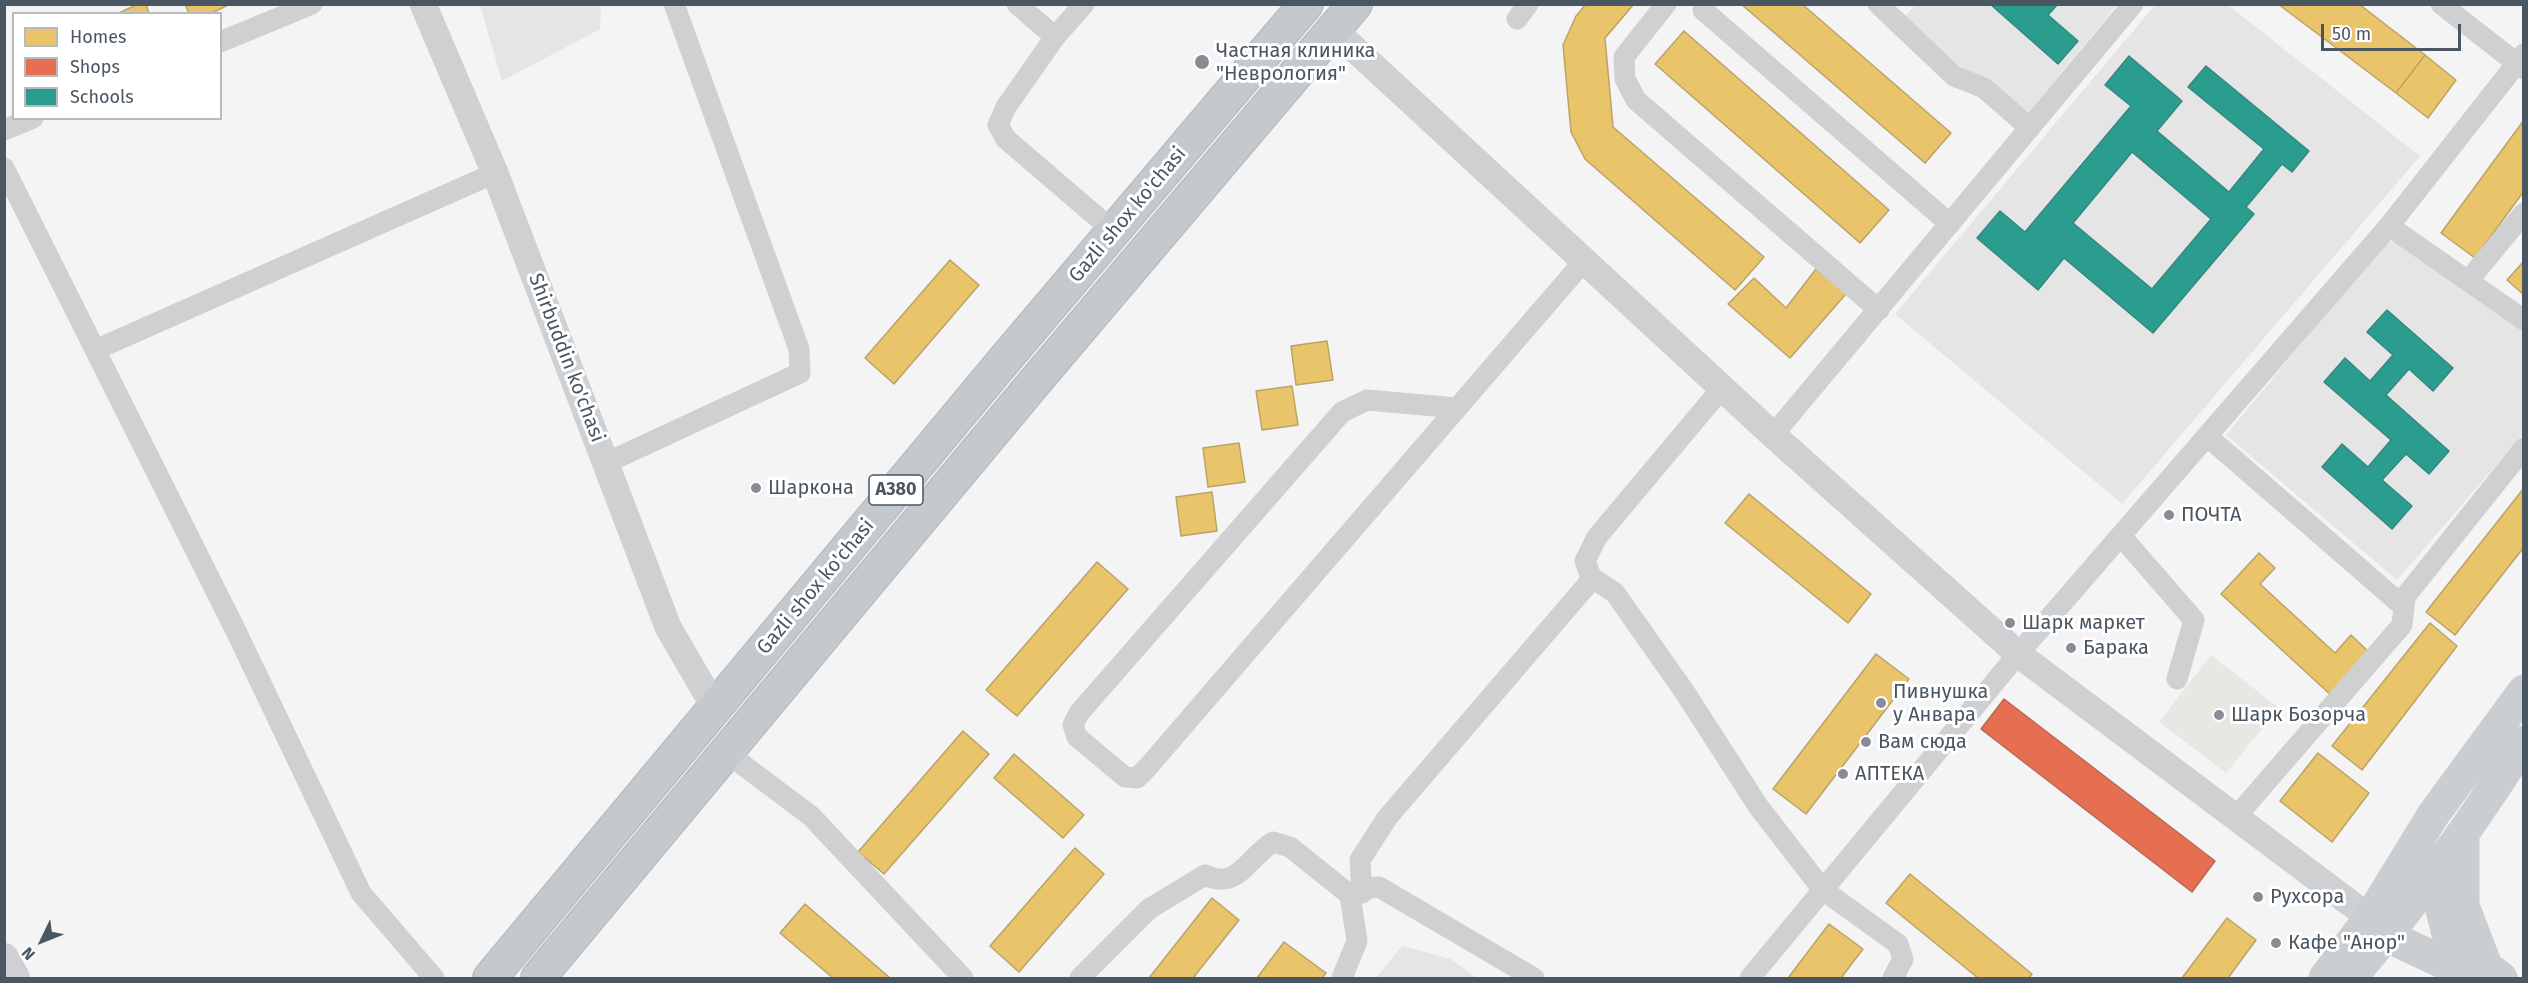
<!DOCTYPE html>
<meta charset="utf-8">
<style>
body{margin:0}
#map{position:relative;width:2528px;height:983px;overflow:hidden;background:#f4f4f4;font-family:"Fira Sans",sans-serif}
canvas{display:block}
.frame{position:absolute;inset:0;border:6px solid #4a5661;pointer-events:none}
.legend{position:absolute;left:12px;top:12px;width:210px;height:108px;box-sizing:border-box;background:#fff;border:2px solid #b7bbc0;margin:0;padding:8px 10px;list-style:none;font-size:18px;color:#4a5661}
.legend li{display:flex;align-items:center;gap:12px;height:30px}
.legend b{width:30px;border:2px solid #b7bbc0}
.north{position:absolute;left:12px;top:911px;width:60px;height:60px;-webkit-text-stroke:4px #fff;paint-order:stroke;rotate:227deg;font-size:16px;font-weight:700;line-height:24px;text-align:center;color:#4a5661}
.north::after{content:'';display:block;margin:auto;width:21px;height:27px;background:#4a5661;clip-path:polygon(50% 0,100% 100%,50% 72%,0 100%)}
.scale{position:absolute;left:2321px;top:24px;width:140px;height:27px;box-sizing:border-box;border:3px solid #4a5661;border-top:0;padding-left:8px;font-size:18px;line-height:21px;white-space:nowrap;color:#4a5661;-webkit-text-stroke:4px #fff;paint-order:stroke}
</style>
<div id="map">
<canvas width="2528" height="983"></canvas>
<div class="frame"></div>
<ul class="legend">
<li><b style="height:16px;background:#e9c46a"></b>Homes</li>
<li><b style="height:16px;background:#e76f51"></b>Shops</li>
<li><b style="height:16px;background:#2a9d8f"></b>Schools</li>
</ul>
<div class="north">N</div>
<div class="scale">50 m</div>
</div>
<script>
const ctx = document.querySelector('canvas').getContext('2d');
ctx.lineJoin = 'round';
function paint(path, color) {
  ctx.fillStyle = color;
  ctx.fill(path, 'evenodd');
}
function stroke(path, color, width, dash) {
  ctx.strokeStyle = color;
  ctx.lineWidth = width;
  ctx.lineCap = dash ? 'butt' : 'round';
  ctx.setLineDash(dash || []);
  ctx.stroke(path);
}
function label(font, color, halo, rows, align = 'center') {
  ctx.font = font + ' "Fira Sans",sans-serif';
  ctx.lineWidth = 6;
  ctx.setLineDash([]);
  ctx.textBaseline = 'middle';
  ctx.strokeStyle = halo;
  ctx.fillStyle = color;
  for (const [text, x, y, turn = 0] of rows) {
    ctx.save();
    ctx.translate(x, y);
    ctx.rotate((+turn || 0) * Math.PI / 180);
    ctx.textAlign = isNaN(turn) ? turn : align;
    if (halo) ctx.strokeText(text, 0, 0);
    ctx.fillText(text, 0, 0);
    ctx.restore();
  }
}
const commercial = new Path2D(`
 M 2211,655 L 2279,708 L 2226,773 L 2159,722 Z`);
const education = new Path2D(`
 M 480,5 L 601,5 L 600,29 L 502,81 Z
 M 1915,5 L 2117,5 L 2027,114 L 1962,69 L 1905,16 Z
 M 2155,5 L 2228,5 L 2420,156 L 2122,504 L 1895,314 Z
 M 2399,238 L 2523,326 L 2523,434 L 2397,580 L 2226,435 L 2382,246 Z
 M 1402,946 L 1451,959 L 1477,978 L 1376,978 Z`);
const homes = new Path2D(`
 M 138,4 L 146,4 L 149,14 L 117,14 Z
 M 185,4 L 230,4 L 210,14 L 189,14 Z
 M 1586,4 L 1634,4 L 1605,38 L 1613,127 L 1764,257 L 1735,290 L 1585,159 L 1571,132 L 1563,45 L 1576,16 Z
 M 1741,4 L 1802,4 L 1951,133 L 1925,163 Z
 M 2278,4 L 2359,4 L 2425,55 L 2396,93 Z
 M 1684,31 L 1889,210 L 1860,243 L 1655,64 Z
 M 2425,55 L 2456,80 L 2428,118 L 2396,93 Z
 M 2524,120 L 2524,191 L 2475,258 L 2441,233 Z
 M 950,260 L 979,285 L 894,384 L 865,358 Z
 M 2524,261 L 2524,295 L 2507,280 Z
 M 1816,269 L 1846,294 L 1790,358 L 1728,304 L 1754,278 L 1786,308 Z
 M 1327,341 L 1333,380 L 1296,385 L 1291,346 Z
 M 1292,386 L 1298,425 L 1262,430 L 1256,391 Z
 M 1239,443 L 1245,482 L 1208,487 L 1203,448 Z
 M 2524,488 L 2524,547 L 2455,635 L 2426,612 Z
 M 1212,492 L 1217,531 L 1181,536 L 1176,497 Z
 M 1749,494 L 1871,594 L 1848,623 L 1725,523 Z
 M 2259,553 L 2275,568 L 2260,584 L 2335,653 L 2351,635 L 2372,655 L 2333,697 L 2221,594 Z
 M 1097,562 L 1128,589 L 1017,716 L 986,690 Z
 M 2430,623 L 2457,646 L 2362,770 L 2332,746 Z
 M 1876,654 L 1909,679 L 1806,814 L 1773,789 Z
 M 963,731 L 989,754 L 884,874 L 858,852 Z
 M 2318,753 L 2369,793 L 2332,842 L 2280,801 Z
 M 1014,754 L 1084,815 L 1063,838 L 994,778 Z
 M 1075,848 L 1104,874 L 1019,972 L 990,946 Z
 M 1910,874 L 2032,974 L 2029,978 L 1978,978 L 1886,903 Z
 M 1212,898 L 1239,920 L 1193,978 L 1149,978 Z
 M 805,904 L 890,978 L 833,978 L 780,933 Z
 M 2227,918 L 2256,940 L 2228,978 L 2182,978 Z
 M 1829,924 L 1863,949 L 1841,978 L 1788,978 Z
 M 1284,942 L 1326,973 L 1322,978 L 1257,978 Z`);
const shops = new Path2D(`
 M 2004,699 L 2215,861 L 2192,892 L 1981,729 Z`);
const schools = new Path2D(`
 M 1990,4 L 2058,4 L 2048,15 L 2078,41 L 2058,64 Z
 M 2129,56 L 2182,101 L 2157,131 L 2229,192 L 2264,149 L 2188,87 L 2206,66 L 2309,151 L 2292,172 L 2282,164 L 2246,207 L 2254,214 L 2153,333 L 2064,258 L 2038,290 L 1977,238 L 2000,211 L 2025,232 L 2131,106 L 2105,85 ZM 2132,152 L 2211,219 L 2152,289 L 2073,223 Z
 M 2387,310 L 2453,368 L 2433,391 L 2409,369 L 2386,395 L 2449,451 L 2429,474 L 2406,454 L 2382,480 L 2412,506 L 2392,529 L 2322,467 L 2342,444 L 2368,467 L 2391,440 L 2324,382 L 2345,358 L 2370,381 L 2393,355 L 2367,332 Z`);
const minor = new Path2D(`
 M 1017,4 L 1055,37
 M 1084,4 L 1055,37 L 1006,107 L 998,125 L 1006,139 L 1097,217
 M 1666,4 L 1624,57 L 1625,79 L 1636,100 L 1879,310
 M 1878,4 L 1954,76 L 1984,88 L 2030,128
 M 2441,4 L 2524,69
 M 1703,10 L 1950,224
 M 1517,19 L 1528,4
 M 220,42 L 312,4
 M 4,130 L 33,118
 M 4,168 L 235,629 L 361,893 L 434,978
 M 2389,226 L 2524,320
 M 2468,281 L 2524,213
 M 95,350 L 495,173
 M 1457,408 L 1367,400 L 1342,412 L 1079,713 L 1073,725 L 1077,737 L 1125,777 L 1137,778 L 1147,768 L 1584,261
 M 1773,435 L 2133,4
 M 2207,436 L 2404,607
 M 606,463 L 800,373 L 799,349 L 674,4
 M 2121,536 L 2194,620 L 2177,679
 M 1591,577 L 1615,593 L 1684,691 L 1758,806 L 1823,890 L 1898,944 L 1903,959 L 1893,978
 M 727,753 L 811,816 L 963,978
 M 2235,818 L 2402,625 L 2405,598 L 2408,593 L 2524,448
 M 1362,893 L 1360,860 L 1387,818 L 1587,585 L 1591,577 L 1585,561 L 1597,537 L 1722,388
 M 1080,978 L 1149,909 L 1205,875 C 1238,891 1247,858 1273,842 L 1290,847 L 1350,895 C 1361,894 1368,887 1379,887 L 1534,978
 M 1342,978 L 1357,941 L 1350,895
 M 1750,978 L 2018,654 L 2389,226 L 2524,54`);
const tertiary = new Path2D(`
 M 423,4 L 495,173 L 668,627 L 715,708
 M 1334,30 L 1773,435 L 2018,654 L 2370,918`);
const secondary = new Path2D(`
 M 4,958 L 15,978`);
const primary = new Path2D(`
 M 2463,836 L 2463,906 L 2486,966
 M 2429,860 L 2449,938 L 2464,972
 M 2373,921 L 2387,936 L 2464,972 L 2470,978
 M 2450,939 L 2501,978
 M 2325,978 L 2370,918 L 2433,815 L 2524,691
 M 2350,978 C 2415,904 2471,825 2524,742`);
const trunk = new Path2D(`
 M 490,978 L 1006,358 L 1306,4
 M 538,978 L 1034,383 L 1355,4`);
const markers = [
 [1202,62,8,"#868d94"],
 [756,488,6,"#868d94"],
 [2169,515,6,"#868d94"],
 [2010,623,6,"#868d94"],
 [2071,648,6,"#868d94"],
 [1881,703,6,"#868d94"],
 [2219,715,6,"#868d94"],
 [1866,742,6,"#868d94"],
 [1843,774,6,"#868d94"],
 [2258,897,6,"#868d94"],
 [2276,943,6,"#868d94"]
];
const shields = [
 [896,490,54]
];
const shieldNames = [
 ["A380",896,490]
];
const poiNames = [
 ["Частная клиника",1216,51],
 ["\"Неврология\"",1216,74],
 ["Шаркона",768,488],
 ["ПОЧТА",2181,515],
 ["Шарк маркет",2022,623],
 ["Барака",2083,648],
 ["Пивнушка",1893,692],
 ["у Анвара",1893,715],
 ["Шарк Бозорча",2231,715],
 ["Вам сюда",1878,742],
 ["АПТЕКА",1855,774],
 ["Рухсора",2270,897],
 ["Кафе \"Анор\"",2288,943]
];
const streetNames = [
 ["Gazli shox ko'chasi",1128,215,-50],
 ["Shirbuddin ko'chasi",566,358,69],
 ["Gazli shox ko'chasi",816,587,-50]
];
paint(commercial, '#e8e7e3');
paint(education, '#e6e5e6');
paint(homes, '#e9c46a');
stroke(homes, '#b9a367', 1.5);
paint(shops, '#e76f51');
stroke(shops, '#b86856', 1.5);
paint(schools, '#2a9d8f');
stroke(schools, '#348881', 1.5);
stroke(trunk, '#b9bec3', 36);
stroke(minor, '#ced0d2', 21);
stroke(tertiary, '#ced0d2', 27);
stroke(secondary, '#ced0d4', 30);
stroke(primary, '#caced1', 33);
stroke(trunk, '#c4c9cd', 33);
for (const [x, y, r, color] of markers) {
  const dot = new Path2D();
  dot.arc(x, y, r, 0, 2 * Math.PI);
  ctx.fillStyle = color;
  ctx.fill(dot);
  stroke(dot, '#fff', 2);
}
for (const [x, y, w] of shields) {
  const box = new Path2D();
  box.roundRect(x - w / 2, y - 15, w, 30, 4.5);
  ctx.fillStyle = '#fff';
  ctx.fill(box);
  stroke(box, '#4a5661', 1.5);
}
label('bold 18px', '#4a5661', null, shieldNames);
label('20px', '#4a5661', '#fff', poiNames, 'left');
label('20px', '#4a5661', '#fff', streetNames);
</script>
